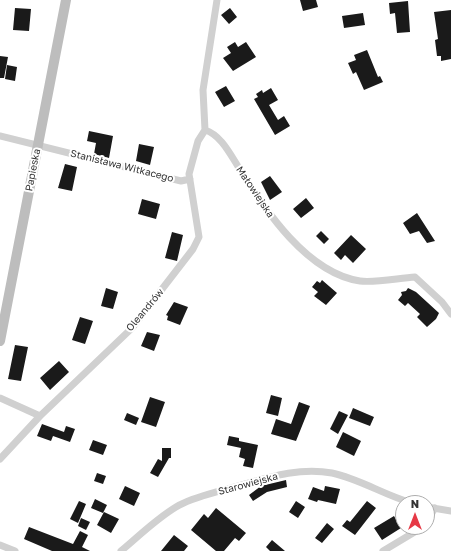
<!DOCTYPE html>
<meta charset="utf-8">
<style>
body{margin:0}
#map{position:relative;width:451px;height:551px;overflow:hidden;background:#fff;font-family:"Golos Text",sans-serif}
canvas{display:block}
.north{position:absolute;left:395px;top:495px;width:40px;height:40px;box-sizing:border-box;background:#fff;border:1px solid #adadad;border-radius:50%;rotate:0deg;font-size:11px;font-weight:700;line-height:16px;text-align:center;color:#333}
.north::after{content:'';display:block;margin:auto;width:14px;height:18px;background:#e63946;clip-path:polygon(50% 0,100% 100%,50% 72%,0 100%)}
</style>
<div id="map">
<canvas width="451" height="551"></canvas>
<div class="north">N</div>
</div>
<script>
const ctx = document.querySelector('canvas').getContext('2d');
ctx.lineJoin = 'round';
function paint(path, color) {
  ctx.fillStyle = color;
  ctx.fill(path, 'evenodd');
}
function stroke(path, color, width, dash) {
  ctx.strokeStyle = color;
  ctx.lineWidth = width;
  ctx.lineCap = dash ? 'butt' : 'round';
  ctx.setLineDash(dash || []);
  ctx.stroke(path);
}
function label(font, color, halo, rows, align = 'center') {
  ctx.font = font + ' "Golos Text",sans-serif';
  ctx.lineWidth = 4;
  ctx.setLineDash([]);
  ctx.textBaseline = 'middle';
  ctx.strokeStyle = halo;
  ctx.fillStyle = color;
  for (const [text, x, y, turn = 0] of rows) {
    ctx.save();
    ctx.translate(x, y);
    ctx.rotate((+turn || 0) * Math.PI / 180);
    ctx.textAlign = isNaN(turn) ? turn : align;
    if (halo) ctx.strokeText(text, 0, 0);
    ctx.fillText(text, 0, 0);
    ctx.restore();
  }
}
const building = new Path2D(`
 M 300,0 L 316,0 L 318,7 L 303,11 Z
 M 408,1 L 410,32 L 397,33 L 395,13 L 390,14 L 389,3 Z
 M 15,8 L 31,9 L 29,31 L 13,30 Z
 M 230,8 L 237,17 L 229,24 L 221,15 Z
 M 451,10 L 451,59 L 441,61 L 441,56 L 437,56 L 435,40 L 438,39 L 434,12 Z
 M 363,13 L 365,25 L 344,28 L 342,16 Z
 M 235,42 L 238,47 L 246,42 L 256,57 L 233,71 L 223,58 L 231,53 L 227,47 Z
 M 367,50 L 378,77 L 380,76 L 383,82 L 364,90 L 356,72 L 353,74 L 348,63 L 356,60 L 354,55 Z
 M 0,56 L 8,57 L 4,78 L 0,78 Z
 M 7,65 L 17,67 L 15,81 L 5,79 Z
 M 226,86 L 235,101 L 224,107 L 215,92 Z
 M 271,88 L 278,100 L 269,105 L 278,120 L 284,116 L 290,126 L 275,135 L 254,99 L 258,97 L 256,94 L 262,90 L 263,93 Z
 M 89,131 L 113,136 L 109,158 L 94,154 L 96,143 L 87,141 Z
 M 139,144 L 154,147 L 150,165 L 136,161 Z
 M 65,164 L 77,167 L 72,191 L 58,188 Z
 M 270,176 L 282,192 L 270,200 L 261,182 Z
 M 306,198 L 314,208 L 301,218 L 293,209 Z
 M 142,199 L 160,204 L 156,219 L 138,214 Z
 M 417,213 L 435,241 L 427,243 L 419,231 L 410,234 L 403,223 Z
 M 321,231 L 329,239 L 324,244 L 316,236 Z
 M 172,232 L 183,235 L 177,261 L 165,258 Z
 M 351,235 L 366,249 L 353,263 L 345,255 L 341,260 L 334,253 Z
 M 322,280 L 337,293 L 326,305 L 314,296 L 318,292 L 312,287 L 317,281 L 320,283 Z
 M 106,288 L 118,292 L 113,309 L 101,306 Z
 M 408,288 L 416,292 L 439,313 L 436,319 L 427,327 L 417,317 L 420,314 L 408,303 L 405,306 L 398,300 L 402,295 L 401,292 L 406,291 Z
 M 174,302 L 188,307 L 180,325 L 167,320 L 168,316 L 166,315 Z
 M 80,317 L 93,321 L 85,344 L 72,340 Z
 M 147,332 L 160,335 L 154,351 L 141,346 Z
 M 15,345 L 28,347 L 21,381 L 8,379 Z
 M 59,361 L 69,372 L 50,390 L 40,378 Z
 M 271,395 L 282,398 L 278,416 L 266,413 Z
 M 150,397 L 165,402 L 156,427 L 141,422 Z
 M 299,402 L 310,406 L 296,441 L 271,434 L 276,419 L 291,424 Z
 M 353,408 L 374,417 L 370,426 L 349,418 Z
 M 339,411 L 348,415 L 338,434 L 330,429 Z
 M 127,413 L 139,418 L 136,425 L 124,420 Z
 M 42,424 L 64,432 L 66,426 L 75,429 L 70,442 L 53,436 L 51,441 L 37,436 Z
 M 343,432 L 361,441 L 354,456 L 336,447 Z
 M 229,436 L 239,438 L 239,441 L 258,445 L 253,468 L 243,466 L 245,459 L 239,457 L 241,448 L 227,445 Z
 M 93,440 L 107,445 L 103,455 L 89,450 Z
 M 162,448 L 171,448 L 171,458 L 169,458 L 158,477 L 150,473 L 158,459 L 162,461 Z
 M 97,473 L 106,476 L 103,484 L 94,481 Z
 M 286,480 L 287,487 L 267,492 L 253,501 L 249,495 L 261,486 Z
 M 125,486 L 140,493 L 134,506 L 119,499 Z
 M 325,486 L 340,489 L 336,504 L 318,500 L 317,502 L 308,499 L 313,487 L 324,491 Z
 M 95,499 L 107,505 L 103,513 L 91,508 Z
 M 79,501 L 86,504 L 78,523 L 70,519 Z
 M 296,501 L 305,507 L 298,518 L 289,512 Z
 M 367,501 L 376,508 L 355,535 L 342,526 L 347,520 L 350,522 Z
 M 216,508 L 246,533 L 239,541 L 235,538 L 224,551 L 216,551 L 191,530 L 204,514 L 208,518 Z
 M 104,512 L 119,519 L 111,533 L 97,525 Z
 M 394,516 L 401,528 L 382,540 L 374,528 Z
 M 81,518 L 90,522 L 86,530 L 78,526 Z
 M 327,523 L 334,529 L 322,543 L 315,538 Z
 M 29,527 L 73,544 L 80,531 L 88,535 L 82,547 L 90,551 L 52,551 L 24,539 Z
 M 174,535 L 188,546 L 184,551 L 161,551 Z
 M 272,540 L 285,551 L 270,551 L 266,547 Z`);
const street = new Path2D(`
 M 205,130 C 221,135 230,154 239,168 C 265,210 307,273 360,281 C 375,283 399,278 415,277 L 442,302 L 451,314
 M 0,136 L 181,181 L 190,179
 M 0,398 L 40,416
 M 0,459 L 40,416 L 132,328 L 193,249 L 199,237 L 189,174 L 198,141 L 205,130 L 203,90 L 217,0
 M 427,507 L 451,511
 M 427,521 L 435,508
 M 0,545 L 15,551
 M 121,551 C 139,536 156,519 176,507 C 191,498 210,494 227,489 C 261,480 296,466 332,473 C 360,479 384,495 412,503
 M 383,551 L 423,527`);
const secondary = new Path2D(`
 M 0,341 L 66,0`);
const streetNames = [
 ["Stanisława Witkacego",122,166,14],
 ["Papieska",33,170,-79],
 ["Małowiejska",255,192,56],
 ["Oleandrów",145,310,-50],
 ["Starowiejska",248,484,-15]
];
paint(building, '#1a1a1a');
stroke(street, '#d0d0d0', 7);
stroke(secondary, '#bdbdbd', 10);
label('10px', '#333', '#fff', streetNames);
</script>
